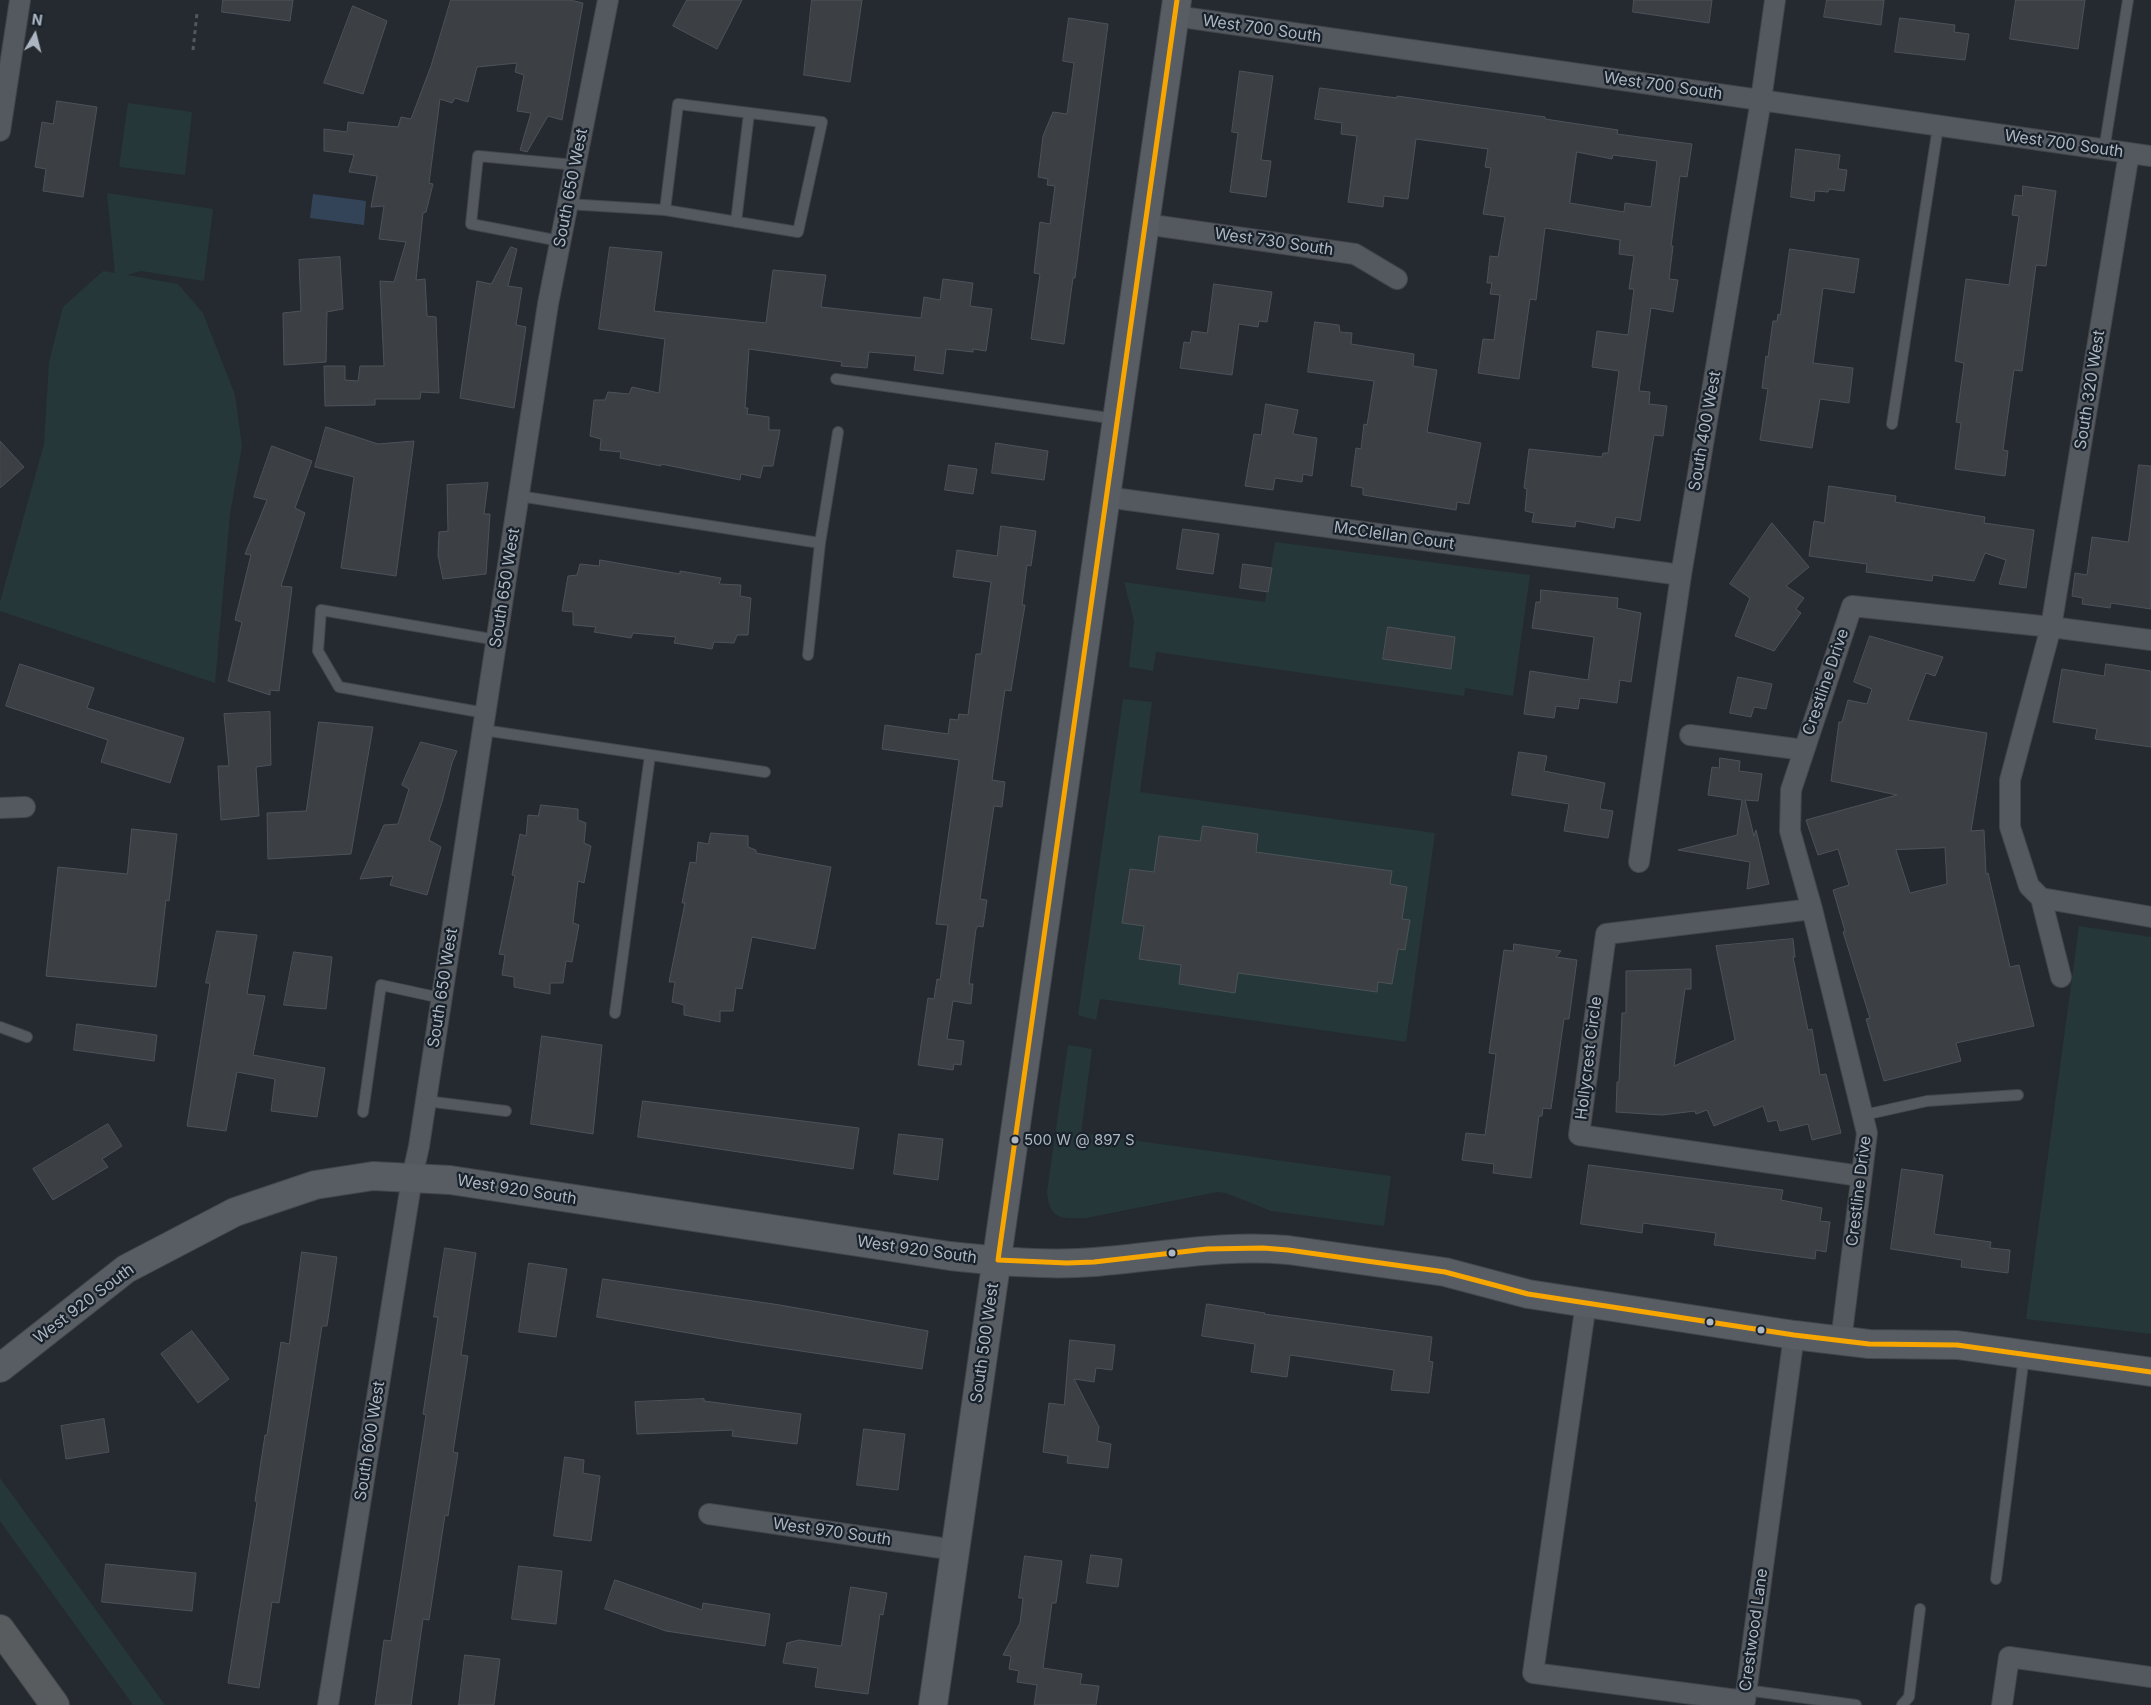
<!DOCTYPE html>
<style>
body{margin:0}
#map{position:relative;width:2151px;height:1705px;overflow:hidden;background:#252a30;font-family:Inter,sans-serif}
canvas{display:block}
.north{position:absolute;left:10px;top:10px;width:50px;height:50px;-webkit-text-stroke:4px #19212a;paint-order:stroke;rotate:8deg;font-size:14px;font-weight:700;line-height:20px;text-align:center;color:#adb7c3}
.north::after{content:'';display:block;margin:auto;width:18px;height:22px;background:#adb7c3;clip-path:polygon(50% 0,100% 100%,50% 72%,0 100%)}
</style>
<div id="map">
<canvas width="2151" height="1705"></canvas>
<div class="north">N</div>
</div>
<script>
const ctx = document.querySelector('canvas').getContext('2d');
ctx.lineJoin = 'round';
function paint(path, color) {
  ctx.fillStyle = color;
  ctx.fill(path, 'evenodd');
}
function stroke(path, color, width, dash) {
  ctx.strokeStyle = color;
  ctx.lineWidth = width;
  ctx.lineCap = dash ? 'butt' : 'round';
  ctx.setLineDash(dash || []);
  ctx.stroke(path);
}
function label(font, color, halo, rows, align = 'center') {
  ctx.font = font + ' Inter,sans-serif';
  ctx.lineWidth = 4.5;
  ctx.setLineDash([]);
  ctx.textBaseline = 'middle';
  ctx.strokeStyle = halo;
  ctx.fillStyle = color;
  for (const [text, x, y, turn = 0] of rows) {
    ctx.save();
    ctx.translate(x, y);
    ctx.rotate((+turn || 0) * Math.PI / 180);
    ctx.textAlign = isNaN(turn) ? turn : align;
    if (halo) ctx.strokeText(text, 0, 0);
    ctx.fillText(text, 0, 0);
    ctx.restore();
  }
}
const green = new Path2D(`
 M 128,103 L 192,112 L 185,175 L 119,167 Z
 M 107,193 L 213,209 L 204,281 L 141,271 L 127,275 L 178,284 L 203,313 L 235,395 L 242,446 L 230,514 L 215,683 L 0,611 L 0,602 L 44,444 L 49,362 L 63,307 L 103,271 L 115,273 Z
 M 1275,542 L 1530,575 L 1513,696 L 1465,688 L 1464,696 L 1156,652 L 1153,671 L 1129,667 L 1134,621 L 1124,582 L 1265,602 Z
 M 1123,699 L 1152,702 L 1140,792 L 1435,833 L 1406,1042 L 1100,999 L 1096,1020 L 1078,1015 Z
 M 2079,926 L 2151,937 L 2151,1334 L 2026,1319 Z
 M 1068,1045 L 1092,1049 L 1081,1133 L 1391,1176 L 1384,1226 L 1271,1211 L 1226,1193 L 1217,1192 L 1086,1218 C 1061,1218 1050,1221 1047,1192 Z
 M 0,1478 L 165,1705 L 133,1705 L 0,1521 Z`);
const water = new Path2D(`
 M 313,194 L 366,201 L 364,225 L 310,218 Z`);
const building = new Path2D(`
 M 223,0 L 293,0 L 290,21 L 222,12 Z
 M 451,0 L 570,0 L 583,3 L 562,120 L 548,116 L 527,152 L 520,150 L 531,113 L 517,111 L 524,75 L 515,72 L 517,63 L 477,67 L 468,102 L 455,98 L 452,103 L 440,99 L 429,183 L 433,184 L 426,212 L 423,213 L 416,280 L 425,279 L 427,316 L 436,317 L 439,393 L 421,392 L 420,399 L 375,399 L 375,405 L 325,406 L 324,366 L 345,366 L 345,380 L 358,381 L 360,366 L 384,366 L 380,281 L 394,282 L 406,242 L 379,239 L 384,206 L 371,207 L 377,176 L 349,172 L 354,155 L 324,151 L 324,129 L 347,132 L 348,122 L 398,127 L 401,117 L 411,119 L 431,66 Z
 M 687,0 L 742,0 L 717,49 L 673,26 Z
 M 812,0 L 862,0 L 850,82 L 804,75 Z
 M 1634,0 L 1712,0 L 1709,23 L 1633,12 Z
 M 1827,0 L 1884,0 L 1881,25 L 1824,17 Z
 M 2016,0 L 2085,0 L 2078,49 L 2010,39 Z
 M 353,6 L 387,21 L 363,94 L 324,83 Z
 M 1069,18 L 1108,24 L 1075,278 L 1073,278 L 1064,344 L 1031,339 L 1040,274 L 1034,273 L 1040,222 L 1050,224 L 1055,186 L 1047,185 L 1048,179 L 1038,177 L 1043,136 L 1053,112 L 1067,114 L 1074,63 L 1063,61 Z
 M 1900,18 L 1955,25 L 1954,32 L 1969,34 L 1965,60 L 1895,52 Z
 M 1240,71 L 1273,76 L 1261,160 L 1271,161 L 1266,197 L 1230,192 L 1238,133 L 1232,132 Z
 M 1320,88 L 1397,98 L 1397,96 L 1545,117 L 1545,119 L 1618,130 L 1617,134 L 1692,144 L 1687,177 L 1680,176 L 1671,246 L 1673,246 L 1669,279 L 1678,280 L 1673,312 L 1651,308 L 1639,391 L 1650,392 L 1649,404 L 1667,406 L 1663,436 L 1654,435 L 1640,521 L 1616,517 L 1614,528 L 1576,521 L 1575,527 L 1532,522 L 1534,513 L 1525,511 L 1527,489 L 1524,488 L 1529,449 L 1602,457 L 1603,453 L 1608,453 L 1619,371 L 1592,367 L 1597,331 L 1628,335 L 1634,289 L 1629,289 L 1634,256 L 1619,254 L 1620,240 L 1545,228 L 1536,300 L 1530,299 L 1519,379 L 1478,373 L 1483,339 L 1494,340 L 1500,295 L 1490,294 L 1492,283 L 1487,283 L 1490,256 L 1498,257 L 1505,217 L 1483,214 L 1491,168 L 1485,167 L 1488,149 L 1416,139 L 1408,199 L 1384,196 L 1383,207 L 1348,202 L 1357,136 L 1341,134 L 1342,123 L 1315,119 ZM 1577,152 L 1612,159 L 1613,155 L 1657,161 L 1651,207 L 1625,203 L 1624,212 L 1570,203 Z
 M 57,101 L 97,107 L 83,197 L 43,191 L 46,169 L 35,167 L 42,122 L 53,124 Z
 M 1796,149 L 1840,155 L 1838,169 L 1847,170 L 1844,191 L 1829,189 L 1828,192 L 1815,191 L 1814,201 L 1791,197 Z
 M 2023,186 L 2056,191 L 2046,266 L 2036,265 L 2022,371 L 2014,370 L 2003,450 L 2008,451 L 2005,476 L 1955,469 L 1961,423 L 1956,422 L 1964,363 L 1955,361 L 1966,279 L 2009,285 L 2019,216 L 2012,215 L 2015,195 L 2022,196 Z
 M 511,247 L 517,249 L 508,286 L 522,288 L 516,325 L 526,327 L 514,408 L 460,398 L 477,281 L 491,284 Z
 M 610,247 L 662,252 L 654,311 L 766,323 L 773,270 L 826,275 L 821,307 L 921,318 L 924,297 L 940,300 L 943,279 L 973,283 L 970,306 L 992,309 L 986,351 L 973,349 L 973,352 L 946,349 L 943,374 L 914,370 L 916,356 L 869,352 L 867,368 L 841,366 L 842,362 L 749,349 L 745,408 L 748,408 L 747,414 L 769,417 L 769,430 L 780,430 L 773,466 L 763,466 L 760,478 L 741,474 L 740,480 L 661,464 L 661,466 L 620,458 L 621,452 L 600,450 L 601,439 L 590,436 L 594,400 L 605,400 L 608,392 L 629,394 L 632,387 L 659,393 L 665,339 L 599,329 Z
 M 1790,249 L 1859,259 L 1854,293 L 1823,288 L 1813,363 L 1853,368 L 1849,403 L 1820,399 L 1812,448 L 1760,440 L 1768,389 L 1762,388 L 1766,356 L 1768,357 L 1773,321 L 1777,321 L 1778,314 L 1780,315 Z
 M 340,257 L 343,309 L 327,312 L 326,362 L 284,365 L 283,313 L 301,311 L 299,260 Z
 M 1214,284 L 1272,292 L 1267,322 L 1259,321 L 1258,327 L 1239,324 L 1232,375 L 1180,368 L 1184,342 L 1190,343 L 1192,331 L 1207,333 Z
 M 1315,322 L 1339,325 L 1340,332 L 1352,333 L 1351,344 L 1414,354 L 1413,366 L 1437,370 L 1427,432 L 1481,443 L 1469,504 L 1457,502 L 1456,510 L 1363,495 L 1363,488 L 1351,486 L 1356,448 L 1361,449 L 1364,424 L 1367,425 L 1374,381 L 1308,372 Z
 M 1266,404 L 1298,410 L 1293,434 L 1317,438 L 1312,476 L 1303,474 L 1302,482 L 1275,478 L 1273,490 L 1245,486 L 1254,434 L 1261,435 Z
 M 326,427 L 378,444 L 414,441 L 396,576 L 341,568 L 354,477 L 315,467 Z
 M 0,441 L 24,467 L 0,488 Z
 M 996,443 L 1048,451 L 1044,480 L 992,473 Z
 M 272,446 L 312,461 L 295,508 L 305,513 L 281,586 L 292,587 L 279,691 L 270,690 L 270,695 L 228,681 L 242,622 L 235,620 L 251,555 L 245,554 L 267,500 L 254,497 Z
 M 949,465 L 977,469 L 973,494 L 945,490 Z
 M 2139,465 L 2151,466 L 2151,609 L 2111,603 L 2110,608 L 2082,604 L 2083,598 L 2072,596 L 2075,573 L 2087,575 L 2092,537 L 2128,542 Z
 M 488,483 L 484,514 L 490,514 L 486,574 L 443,579 L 438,555 L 439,532 L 448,531 L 447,485 Z
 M 1829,486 L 1896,496 L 1895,502 L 1985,517 L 1984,523 L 2034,530 L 2026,588 L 1999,584 L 2006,560 L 1985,553 L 1974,581 L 1933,575 L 1932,581 L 1866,572 L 1867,564 L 1809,556 L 1814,521 L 1824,523 Z
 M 1772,523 L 1809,567 L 1786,586 L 1804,598 L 1796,609 L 1801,613 L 1774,651 L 1735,636 L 1750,598 L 1730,584 Z
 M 1001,526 L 1036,531 L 1031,566 L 1027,565 L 1022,605 L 1025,605 L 1011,691 L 1005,690 L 992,780 L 1005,782 L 1002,807 L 994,806 L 980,899 L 987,900 L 983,927 L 978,926 L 976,929 L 969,984 L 973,984 L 971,1004 L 953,1001 L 947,1039 L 964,1041 L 961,1065 L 954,1064 L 953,1070 L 918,1065 L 928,998 L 934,999 L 937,979 L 940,980 L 948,925 L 936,924 L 959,760 L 882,749 L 885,725 L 948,734 L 950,719 L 958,720 L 959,714 L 968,715 L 976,654 L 981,654 L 991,582 L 953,577 L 957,550 L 997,556 Z
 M 1183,529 L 1219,534 L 1213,574 L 1177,569 Z
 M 600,560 L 680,574 L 680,571 L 721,578 L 719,584 L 741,585 L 740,596 L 751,598 L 748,635 L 737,635 L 734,643 L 714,642 L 712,649 L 674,643 L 676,637 L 633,633 L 631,638 L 594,632 L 596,627 L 573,625 L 573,612 L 562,611 L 568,576 L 577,575 L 580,564 L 599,566 Z
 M 1243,564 L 1272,568 L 1268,592 L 1240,588 Z
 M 1541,590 L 1618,598 L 1617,608 L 1641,613 L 1631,682 L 1620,680 L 1617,703 L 1580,698 L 1578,709 L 1556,706 L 1554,718 L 1524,714 L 1530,671 L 1588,680 L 1594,637 L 1532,628 L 1536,602 L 1540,602 Z
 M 1388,627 L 1455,637 L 1451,669 L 1383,659 Z
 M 1870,636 L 1943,657 L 1935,676 L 1926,673 L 1908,720 L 1987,733 L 1971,831 L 1984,830 L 1986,874 L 1988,873 L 2010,967 L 2019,965 L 2034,1026 L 1956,1043 L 1961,1061 L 1884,1081 L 1866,1019 L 1870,1018 L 1843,932 L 1845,931 L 1833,890 L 1849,885 L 1838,849 L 1818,855 L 1806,820 L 1897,795 L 1831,781 L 1839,722 L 1842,722 L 1848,700 L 1867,704 L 1872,689 L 1854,682 ZM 1945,848 L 1947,884 L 1910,893 L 1896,850 Z
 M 20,664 L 94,688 L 87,708 L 184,738 L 170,783 L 101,762 L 108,740 L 6,706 Z
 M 2106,664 L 2151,671 L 2151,747 L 2095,739 L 2097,729 L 2053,722 L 2062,669 L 2104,676 Z
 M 1738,677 L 1772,684 L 1766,709 L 1754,707 L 1751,717 L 1730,713 Z
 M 270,712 L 271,765 L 256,767 L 259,816 L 221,820 L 218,766 L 229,766 L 224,714 Z
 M 319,722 L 373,727 L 351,854 L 268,859 L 267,813 L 306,811 Z
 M 421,742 L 457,751 L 452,763 L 442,802 L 429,840 L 441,847 L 427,895 L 390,885 L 393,876 L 360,879 L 384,825 L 398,824 L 409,789 L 402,785 Z
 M 1519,752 L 1547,756 L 1544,771 L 1605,783 L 1600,809 L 1613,811 L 1608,838 L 1564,831 L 1569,804 L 1512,795 Z
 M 1720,758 L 1740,761 L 1739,771 L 1762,774 L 1758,801 L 1745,800 L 1754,836 L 1756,830 L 1769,884 L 1747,889 L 1750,862 L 1678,850 L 1737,835 L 1742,800 L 1708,795 L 1712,767 L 1719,768 Z
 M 541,805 L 578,809 L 578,820 L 586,823 L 584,843 L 591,846 L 584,883 L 578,881 L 573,923 L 579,925 L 572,962 L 566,961 L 563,983 L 550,983 L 550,994 L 514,987 L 514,977 L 502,975 L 505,955 L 499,954 L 515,876 L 512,875 L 520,834 L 526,836 L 528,815 L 538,816 Z
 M 1203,826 L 1258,834 L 1256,852 L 1392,871 L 1390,884 L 1407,887 L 1402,919 L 1410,920 L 1405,950 L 1398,949 L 1392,984 L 1378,982 L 1377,992 L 1238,973 L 1235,993 L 1179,984 L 1181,965 L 1139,959 L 1144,926 L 1122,923 L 1130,869 L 1154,872 L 1159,836 L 1200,841 Z
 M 132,829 L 177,834 L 169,901 L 166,900 L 156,987 L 46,976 L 58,867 L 127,874 Z
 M 711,833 L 748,836 L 748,847 L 756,850 L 756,853 L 831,867 L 815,949 L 752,937 L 742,989 L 736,988 L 733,1011 L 720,1011 L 720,1022 L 684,1015 L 684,1005 L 672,1002 L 675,982 L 669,982 L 685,903 L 682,903 L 690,862 L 696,863 L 698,842 L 708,844 Z
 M 217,931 L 257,935 L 247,994 L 265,996 L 253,1055 L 325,1068 L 317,1117 L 271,1111 L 275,1079 L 237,1072 L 226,1131 L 187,1126 L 210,983 L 206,983 Z
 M 1793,939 L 1795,957 L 1793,957 L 1808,1030 L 1812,1029 L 1820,1075 L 1826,1074 L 1841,1133 L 1812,1140 L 1808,1124 L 1780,1131 L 1777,1120 L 1768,1122 L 1763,1106 L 1714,1126 L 1707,1110 L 1696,1114 L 1695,1111 L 1662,1115 L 1616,1112 L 1617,1082 L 1619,1082 L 1622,1013 L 1626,1013 L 1626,971 L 1691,969 L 1691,989 L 1685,989 L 1674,1066 L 1735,1040 L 1716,946 Z
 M 1514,944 L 1561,951 L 1556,957 L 1577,960 L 1569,1019 L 1564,1019 L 1551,1109 L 1543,1108 L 1542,1116 L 1539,1116 L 1531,1178 L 1493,1173 L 1494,1164 L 1462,1160 L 1466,1133 L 1485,1135 L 1496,1054 L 1489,1053 L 1504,950 L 1513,951 Z
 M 294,952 L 332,957 L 326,1009 L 284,1005 Z
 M 77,1024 L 157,1035 L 154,1061 L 74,1050 Z
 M 542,1036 L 602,1045 L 593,1134 L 531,1124 Z
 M 643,1101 L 859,1128 L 853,1169 L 638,1137 Z
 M 108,1124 L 122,1146 L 102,1159 L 108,1167 L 53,1200 L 33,1169 Z
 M 899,1134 L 943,1139 L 938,1180 L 894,1174 Z
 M 1589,1165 L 1783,1190 L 1781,1200 L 1822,1208 L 1820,1221 L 1830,1222 L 1826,1252 L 1816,1250 L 1815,1259 L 1714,1245 L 1716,1233 L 1643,1223 L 1642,1233 L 1581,1224 Z
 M 1902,1169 L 1943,1175 L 1934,1234 L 1991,1242 L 1990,1248 L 2010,1250 L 2008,1273 L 1961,1267 L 1962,1260 L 1891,1249 Z
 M 445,1248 L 476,1253 L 461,1355 L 468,1356 L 453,1452 L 458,1453 L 448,1516 L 445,1515 L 429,1620 L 423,1619 L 411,1705 L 375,1705 L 384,1640 L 391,1641 L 426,1415 L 423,1414 L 438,1317 L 434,1317 Z
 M 302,1252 L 337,1257 L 327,1326 L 322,1326 L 279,1603 L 272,1602 L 259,1688 L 228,1683 L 257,1502 L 255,1501 L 265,1435 L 267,1435 L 281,1342 L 289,1344 Z
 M 529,1263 L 567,1269 L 556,1337 L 519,1332 Z
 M 603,1279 L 780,1305 L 928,1331 L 922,1369 L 740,1342 L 597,1317 Z
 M 1207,1304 L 1265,1313 L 1264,1314 L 1432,1337 L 1429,1361 L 1433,1362 L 1429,1393 L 1391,1390 L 1394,1370 L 1290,1355 L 1287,1377 L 1251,1372 L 1255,1344 L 1202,1336 Z
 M 192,1331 L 229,1379 L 198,1403 L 161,1354 Z
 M 1070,1340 L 1115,1345 L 1112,1370 L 1096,1368 L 1094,1382 L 1074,1379 L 1099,1427 L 1097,1441 L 1111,1444 L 1108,1468 L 1067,1463 L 1068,1456 L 1043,1452 L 1049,1403 L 1064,1405 Z
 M 704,1399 L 704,1401 L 801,1414 L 797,1444 L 732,1436 L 733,1430 L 637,1434 L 635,1402 Z
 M 104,1419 L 109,1452 L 66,1459 L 61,1426 Z
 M 864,1429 L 905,1434 L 898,1490 L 857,1485 Z
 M 565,1457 L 584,1460 L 583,1473 L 600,1476 L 591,1541 L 554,1536 Z
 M 1091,1555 L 1122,1559 L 1118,1587 L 1087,1583 Z
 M 1025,1556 L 1062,1561 L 1056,1603 L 1052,1603 L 1043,1668 L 1082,1674 L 1080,1684 L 1099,1686 L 1096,1705 L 1034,1705 L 1037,1685 L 1017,1682 L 1019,1671 L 1009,1669 L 1011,1656 L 1003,1655 L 1020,1623 L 1023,1598 L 1019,1598 Z
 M 106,1564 L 196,1573 L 192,1611 L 102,1602 Z
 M 519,1566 L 562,1571 L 556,1624 L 512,1619 Z
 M 615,1580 L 702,1610 L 703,1603 L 770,1614 L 765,1646 L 666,1631 L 605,1609 Z
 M 851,1587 L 887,1593 L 883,1615 L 880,1614 L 868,1694 L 815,1687 L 818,1668 L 783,1663 L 787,1643 L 799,1640 L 841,1646 Z
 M 465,1655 L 500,1659 L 494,1705 L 459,1705 Z`);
const path = new Path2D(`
 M 193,50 L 197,13`);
const lane = new Path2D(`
 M 2104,150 L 2128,0
 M 567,204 L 665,210 L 678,104 L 822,122 L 798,232 L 665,210
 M 736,222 L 749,113
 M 560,241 L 471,224 L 478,156 L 575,165
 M 836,379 L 1116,419
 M 1892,424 L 1938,127
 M 519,496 L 820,543 L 838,432
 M 808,655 L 820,543
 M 485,713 L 339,687 L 318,651 L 321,610 L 497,640
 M 483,730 L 765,772
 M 615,1013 L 650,755
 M 0,1027 L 27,1037
 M 426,1101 L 506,1111
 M 363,1112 L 381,985 L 441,998
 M 1864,1115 L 1927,1101 L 2018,1095
 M 1996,1579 L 2024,1356
 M 1746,1690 L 1856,1705
 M 1902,1705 L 1909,1697 L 1920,1609`);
const street = new Path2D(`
 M 1175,16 L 2151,156
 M 0,131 L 20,0
 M 2129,153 L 2051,627 L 2010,780 L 2010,827 L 2029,886 L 2041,898 L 2151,917
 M 1145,224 L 1355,254 L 1397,279
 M 1106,497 L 1681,575
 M 1690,735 L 1804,750
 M 0,808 L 25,807
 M 1639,862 L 1681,575 L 1761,100 L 1775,0
 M 2041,898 L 2061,977
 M 1812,909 L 1606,934 L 1579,1135 L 1860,1176
 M 1586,1303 L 1533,1673 L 1745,1701 L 1794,1335
 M 1841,1341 L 1867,1133 L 1812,909 L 1790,831 L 1791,790 L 1852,606 L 2051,627 L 2151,640
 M 709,1514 L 955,1550
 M 328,1705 L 412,1178 L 419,1146 L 548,304 L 608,0
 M 2002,1705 L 2009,1657 L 2151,1677`);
const secondary = new Path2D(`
 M 0,1368 L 126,1269 L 235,1212 L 315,1185 L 373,1176 L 450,1180 L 950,1256 C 998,1261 1047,1266 1095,1262 C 1161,1257 1222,1244 1288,1250 L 1445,1272 L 1528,1294 L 1794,1335 L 1869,1344 L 1957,1345 L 2151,1372
 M 933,1705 L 1177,0`);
const highway = new Path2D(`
 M 0,1629 L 55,1705`);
const bus1 = new Path2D(`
 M 1177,0 L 998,1260 L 1067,1263 L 1094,1262 L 1207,1249 L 1263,1248 L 1288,1250 L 1445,1272 L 1528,1294 L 1794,1335 L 1869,1344 L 1957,1345 L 2151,1372`);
const markers = [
 [1015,1140,4.5,"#adb7c3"],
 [1172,1253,4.5,"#adb7c3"],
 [1710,1322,4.5,"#adb7c3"],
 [1761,1330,4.5,"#adb7c3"]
];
const busNames = [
 ["500 W @ 897 S",1024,1140]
];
const streetNames = [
 ["West 700 South",1262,29,8],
 ["West 700 South",1663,86,8],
 ["West 700 South",2064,144,8],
 ["South 650 West",571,188,-79],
 ["West 730 South",1274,242,8],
 ["South 320 West",2090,390,-81],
 ["South 400 West",1705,431,-80],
 ["McClellan Court",1394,536,8],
 ["South 650 West",505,588,-81],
 ["Crestline Drive",1826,682,-71],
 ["South 650 West",443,988,-81],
 ["Hollycrest Circle",1589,1058,-83],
 ["West 920 South",517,1190,9],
 ["Crestline Drive",1859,1191,-83],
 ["West 920 South",917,1250,8],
 ["West 920 South",84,1304,-37],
 ["South 500 West",985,1343,-82],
 ["South 600 West",370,1441,-81],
 ["West 970 South",832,1532,8],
 ["Crestwood Lane",1754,1630,-82]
];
paint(green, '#253738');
paint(water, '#334459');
paint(building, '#3c4045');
stroke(building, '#4c5259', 1);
stroke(lane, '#42464b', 12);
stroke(street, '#42464b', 22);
stroke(secondary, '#42464b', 30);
stroke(highway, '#41474c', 30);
stroke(path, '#52585d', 3, [4, 4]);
stroke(lane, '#54585f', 10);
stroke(street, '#54585f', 20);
stroke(secondary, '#585d64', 28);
stroke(highway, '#595c5f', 28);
stroke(bus1, '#f7a600', 5);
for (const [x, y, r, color] of markers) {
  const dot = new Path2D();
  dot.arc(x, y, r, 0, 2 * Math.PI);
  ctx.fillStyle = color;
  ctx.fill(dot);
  stroke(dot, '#19212a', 2);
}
label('15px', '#adb7c3', '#19212a', busNames, 'left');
label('16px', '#adb7c3', '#19212a', streetNames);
</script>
